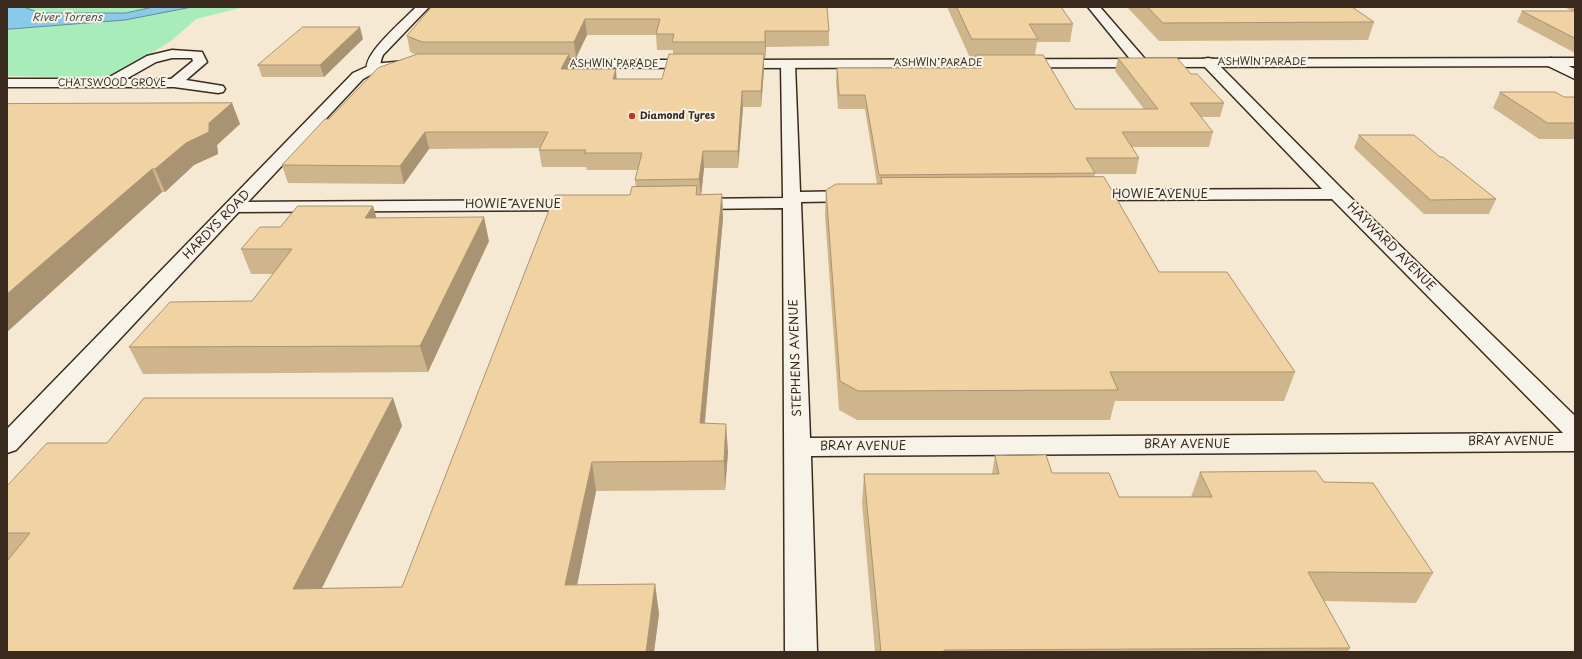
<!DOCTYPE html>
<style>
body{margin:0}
#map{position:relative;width:1582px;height:659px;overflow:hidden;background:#f5e9d3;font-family:"Playpen Sans",sans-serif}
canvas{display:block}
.frame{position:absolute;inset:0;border:8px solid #3b2a1e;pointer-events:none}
</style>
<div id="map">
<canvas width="1582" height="659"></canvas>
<div class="frame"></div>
</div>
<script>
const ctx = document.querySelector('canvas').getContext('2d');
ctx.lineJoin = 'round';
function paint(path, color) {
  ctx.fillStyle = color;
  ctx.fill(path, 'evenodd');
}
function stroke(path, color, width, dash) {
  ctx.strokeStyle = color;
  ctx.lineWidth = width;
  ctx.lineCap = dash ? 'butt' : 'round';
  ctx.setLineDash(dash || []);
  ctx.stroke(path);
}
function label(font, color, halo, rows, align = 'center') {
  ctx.font = font + ' "Playpen Sans",sans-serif';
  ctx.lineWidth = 4;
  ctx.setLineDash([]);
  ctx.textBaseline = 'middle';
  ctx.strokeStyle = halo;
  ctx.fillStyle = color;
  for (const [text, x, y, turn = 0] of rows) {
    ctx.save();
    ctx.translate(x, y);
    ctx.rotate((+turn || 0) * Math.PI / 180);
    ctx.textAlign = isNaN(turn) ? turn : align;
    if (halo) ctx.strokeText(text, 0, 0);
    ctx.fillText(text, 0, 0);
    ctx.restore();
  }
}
const green = new Path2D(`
 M 7,7 L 244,7 L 196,19 L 171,41 L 112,78 L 7,76 Z`);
const water = new Path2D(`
 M 7,7 L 27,7 L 26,8 L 41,13 L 126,13 L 153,7 L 192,7 L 125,20 L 11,29 L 7,29 Z`);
const street = new Path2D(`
 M 416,7 L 429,7 L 383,55 C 380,61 381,66 378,71 L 368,71 C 359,57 406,18 416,7 Z
 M 1088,7 L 1100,7 L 1145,59 L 1147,62 L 1145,65 L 1135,65 Z
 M 172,50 L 202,52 L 207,62 L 186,80 L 223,86 L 225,89 L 223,92 L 218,93 L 174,87 L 7,87 L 7,79 L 106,79 L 147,56 ZM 172,58 L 192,58 L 193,61 L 171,79 L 126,79 L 156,62 Z
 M 1208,58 L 1213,59 L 1343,190 L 1575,416 L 1575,451 L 811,456 L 817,652 L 785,652 L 783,208 L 694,209 L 688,208 L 685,204 L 688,200 L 694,199 L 783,198 L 781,64 L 783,61 L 793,61 L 795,64 L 800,192 L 856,191 L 862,192 L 865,196 L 862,200 L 856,201 L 801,202 L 810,438 L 1563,433 L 1332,199 L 1084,200 L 1078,199 L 1075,195 L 1078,191 L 1084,190 L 1322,189 L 1203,65 L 1201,62 L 1203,59 Z
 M 1551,58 L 1575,69 L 1575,79 L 1546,65 L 1544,62 L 1546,59 Z
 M 581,200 L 587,201 L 590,205 L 587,209 L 581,210 L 234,212 L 228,211 L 225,207 L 228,203 L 234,202 Z`);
const secondary = new Path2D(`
 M 1575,58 L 1575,66 L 734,68 L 729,67 L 727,64 L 729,61 L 734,60 Z
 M 416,60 L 421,61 L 423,64 L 421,67 L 376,72 L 363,79 L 16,450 L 7,453 L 7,429 L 353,73 L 373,64 Z
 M 540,60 L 696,60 L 701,61 L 703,64 L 701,67 L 696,68 L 535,67 L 533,64 L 535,61 Z`);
const wall = new Path2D(`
 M 432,7 L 827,7 L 829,31 L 829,46 L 766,47 L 765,58 L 764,58 L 764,69 L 761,107 L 743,107 L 738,168 L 704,168 L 701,195 L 722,194 L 723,218 L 705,423 L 728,452 L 725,490 L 596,491 L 577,585 L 655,584 L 659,614 L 654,652 L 7,652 L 7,486 L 107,443 L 393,398 L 402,426 L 322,588 L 402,587 L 630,195 L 636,187 L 635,180 L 638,170 L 587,170 L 586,167 L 542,167 L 539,150 L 540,148 L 429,149 L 404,184 L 288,183 L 282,165 L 329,119 L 417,55 L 410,52 L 407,36 ZM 587,35 L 656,35 L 657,50 L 673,50 L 673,54 L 662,79 L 617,79 L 571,69 L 569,58 L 576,58 Z
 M 947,7 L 1061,7 L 1073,24 L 1070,42 L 1037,42 L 1035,55 L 1075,109 L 1144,109 L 1115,71 L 1118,58 L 1191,74 L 1224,103 L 1220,117 L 1201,117 L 1213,132 L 1209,147 L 1132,147 L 1139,158 L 1136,174 L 1095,174 L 1094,177 L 1159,272 L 1295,372 L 1284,401 L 1115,401 L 1110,420 L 857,420 L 839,410 L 825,215 L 826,190 L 877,184 L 865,109 L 838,109 L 836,82 L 837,68 L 974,68 L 975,58 L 970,58 Z
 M 1127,7 L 1352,7 L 1374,22 L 1368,40 L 1159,41 Z
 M 1564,7 L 1575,7 L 1575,53 L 1517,22 L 1522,11 L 1572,11 Z
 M 363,39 L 324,77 L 262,77 L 258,65 Z
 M 1500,92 L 1564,97 L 1575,97 L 1575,139 L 1539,139 L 1493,108 Z
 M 232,103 L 240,124 L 217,145 L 218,154 L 194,165 L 165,192 L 162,192 L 7,332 L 7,104 Z
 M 1359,135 L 1440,157 L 1496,199 L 1489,214 L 1424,214 L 1354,148 Z
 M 377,218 L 489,241 L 428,372 L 143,374 L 129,347 L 252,301 L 273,274 L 251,274 L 241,249 L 280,227 Z
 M 995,456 L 1052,473 L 1119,497 L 1191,497 L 1200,472 L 1324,482 L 1433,573 L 1416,603 L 1324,601 L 1350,648 L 1348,652 L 875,652 L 862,503 L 864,474 L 992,474 Z`);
const shadedWall = new Path2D(`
 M 585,19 L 587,35 L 576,58 L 574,42 Z
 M 360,27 L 363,39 L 324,77 L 320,65 Z
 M 765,31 L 766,47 L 765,58 Z
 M 569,54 L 571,69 L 561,69 Z
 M 764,54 L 764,69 L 761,107 L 761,91 Z
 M 616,69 L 617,84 L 613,79 Z
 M 742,91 L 743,107 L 738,168 L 738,151 Z
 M 232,103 L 240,124 L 217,145 L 218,154 L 194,165 L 165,192 L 155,169 Z
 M 425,132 L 429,149 L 404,184 L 400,166 Z
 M 703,151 L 704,168 L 701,197 L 699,179 Z
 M 152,169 L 162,192 L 7,332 L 7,294 Z
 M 722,194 L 723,218 L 702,452 L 700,423 Z
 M 373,206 L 380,230 L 365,218 Z
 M 484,217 L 489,241 L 428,372 L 420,346 Z
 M 393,398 L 402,426 L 307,618 L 293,589 Z
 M 726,424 L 728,452 L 725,490 L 724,461 Z
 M 592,462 L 596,491 L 571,615 L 565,585 Z
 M 655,584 L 659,614 L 654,652 L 646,652 Z`);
const building = new Path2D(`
 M 432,7 L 827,7 L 829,31 L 765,31 L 765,42 L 672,42 L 674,34 L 656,34 L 660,19 L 585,19 L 574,42 L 422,42 L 407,36 Z
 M 957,7 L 1061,7 L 1073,24 L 1029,24 L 1038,39 L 972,39 Z
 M 1148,7 L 1352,7 L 1374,22 L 1163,23 Z
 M 1522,11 L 1575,11 L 1575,38 Z
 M 303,27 L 360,27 L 320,65 L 258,65 Z
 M 418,54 L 569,54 L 561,69 L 616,69 L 613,79 L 662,79 L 669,54 L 764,54 L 761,91 L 742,91 L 738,151 L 703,151 L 699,179 L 635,180 L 642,153 L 584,153 L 586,150 L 539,150 L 548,132 L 425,132 L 400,166 L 282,165 L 325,119 L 329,119 L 378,68 Z
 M 976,55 L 1043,55 L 1075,109 L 1158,109 L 1118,58 L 1177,58 L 1191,74 L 1197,74 L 1224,103 L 1190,103 L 1213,132 L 1122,132 L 1139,158 L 1086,158 L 1095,173 L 879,175 L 865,95 L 839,95 L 837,68 L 982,68 Z
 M 1500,92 L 1555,92 L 1564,97 L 1575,97 L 1575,123 L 1548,123 Z
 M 232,103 L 209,123 L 209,132 L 186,143 L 155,169 L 152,169 L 7,294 L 7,104 Z
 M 1359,135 L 1414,135 L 1440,157 L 1443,157 L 1496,199 L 1431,200 Z
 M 1104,177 L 1159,272 L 1227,272 L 1295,372 L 1110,372 L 1118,390 L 858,391 L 840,381 L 826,190 L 836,184 L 882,184 L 881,178 Z
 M 697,186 L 696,195 L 722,194 L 700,423 L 726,424 L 724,461 L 592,462 L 565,585 L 655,584 L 646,652 L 7,652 L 7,561 L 30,533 L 7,533 L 7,486 L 47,443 L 107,443 L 144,398 L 393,398 L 293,589 L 402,587 L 555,195 L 630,195 L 632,187 Z
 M 298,206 L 373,206 L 365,218 L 484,217 L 420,346 L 129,347 L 170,302 L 252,301 L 292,249 L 241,249 L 260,227 L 280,227 Z
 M 1046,455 L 1052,473 L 1109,473 L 1119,497 L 1212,497 L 1200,472 L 1316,471 L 1324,482 L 1373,483 L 1433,573 L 1308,572 L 1350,648 L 944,650 L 944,652 L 881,652 L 864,474 L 999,474 L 995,456 Z`);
const markers = [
 [632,116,4,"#c8321e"]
];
const farStreetnames = [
 ["ASHWIN PARADE",1262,62],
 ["ASHWIN PARADE",938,63],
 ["ASHWIN PARADE",614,64],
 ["CHATSWOOD GROVE",112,83]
];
const farPoinames = [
 ["Diamond Tyres",640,116]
];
const farWaternames = [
 ["River Torrens",67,18]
];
const streetNames = [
 ["HOWIE AVENUE",1160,195],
 ["HOWIE AVENUE",513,205],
 ["HARDYS ROAD",217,225,-46],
 ["HAYWARD AVENUE",1391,247,45],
 ["STEPHENS AVENUE",796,358,-92],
 ["BRAY AVENUE",1511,442],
 ["BRAY AVENUE",1187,445],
 ["BRAY AVENUE",863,447]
];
paint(green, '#a8edb9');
paint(water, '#89caea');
stroke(water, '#6a8a98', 1);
stroke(street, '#3b2a1e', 3);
stroke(secondary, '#3b2a1e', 3);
paint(street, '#f7f3e8');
paint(secondary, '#f7f3e8');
paint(wall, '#cfb58c');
paint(shadedWall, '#a99372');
paint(building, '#f1d2a3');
stroke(building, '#a99372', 1);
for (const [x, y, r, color] of markers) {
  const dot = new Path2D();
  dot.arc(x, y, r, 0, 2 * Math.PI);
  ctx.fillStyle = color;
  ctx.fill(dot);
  stroke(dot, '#f7f3e8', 1.5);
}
label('10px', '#3b2a1e', '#f7f3e8', farStreetnames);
label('bold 10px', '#3b2a1e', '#f7f3e8', farPoinames, 'left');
label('italic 11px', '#4e5251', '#f7f3e8', farWaternames);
label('12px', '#3b2a1e', '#f7f3e8', streetNames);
</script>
